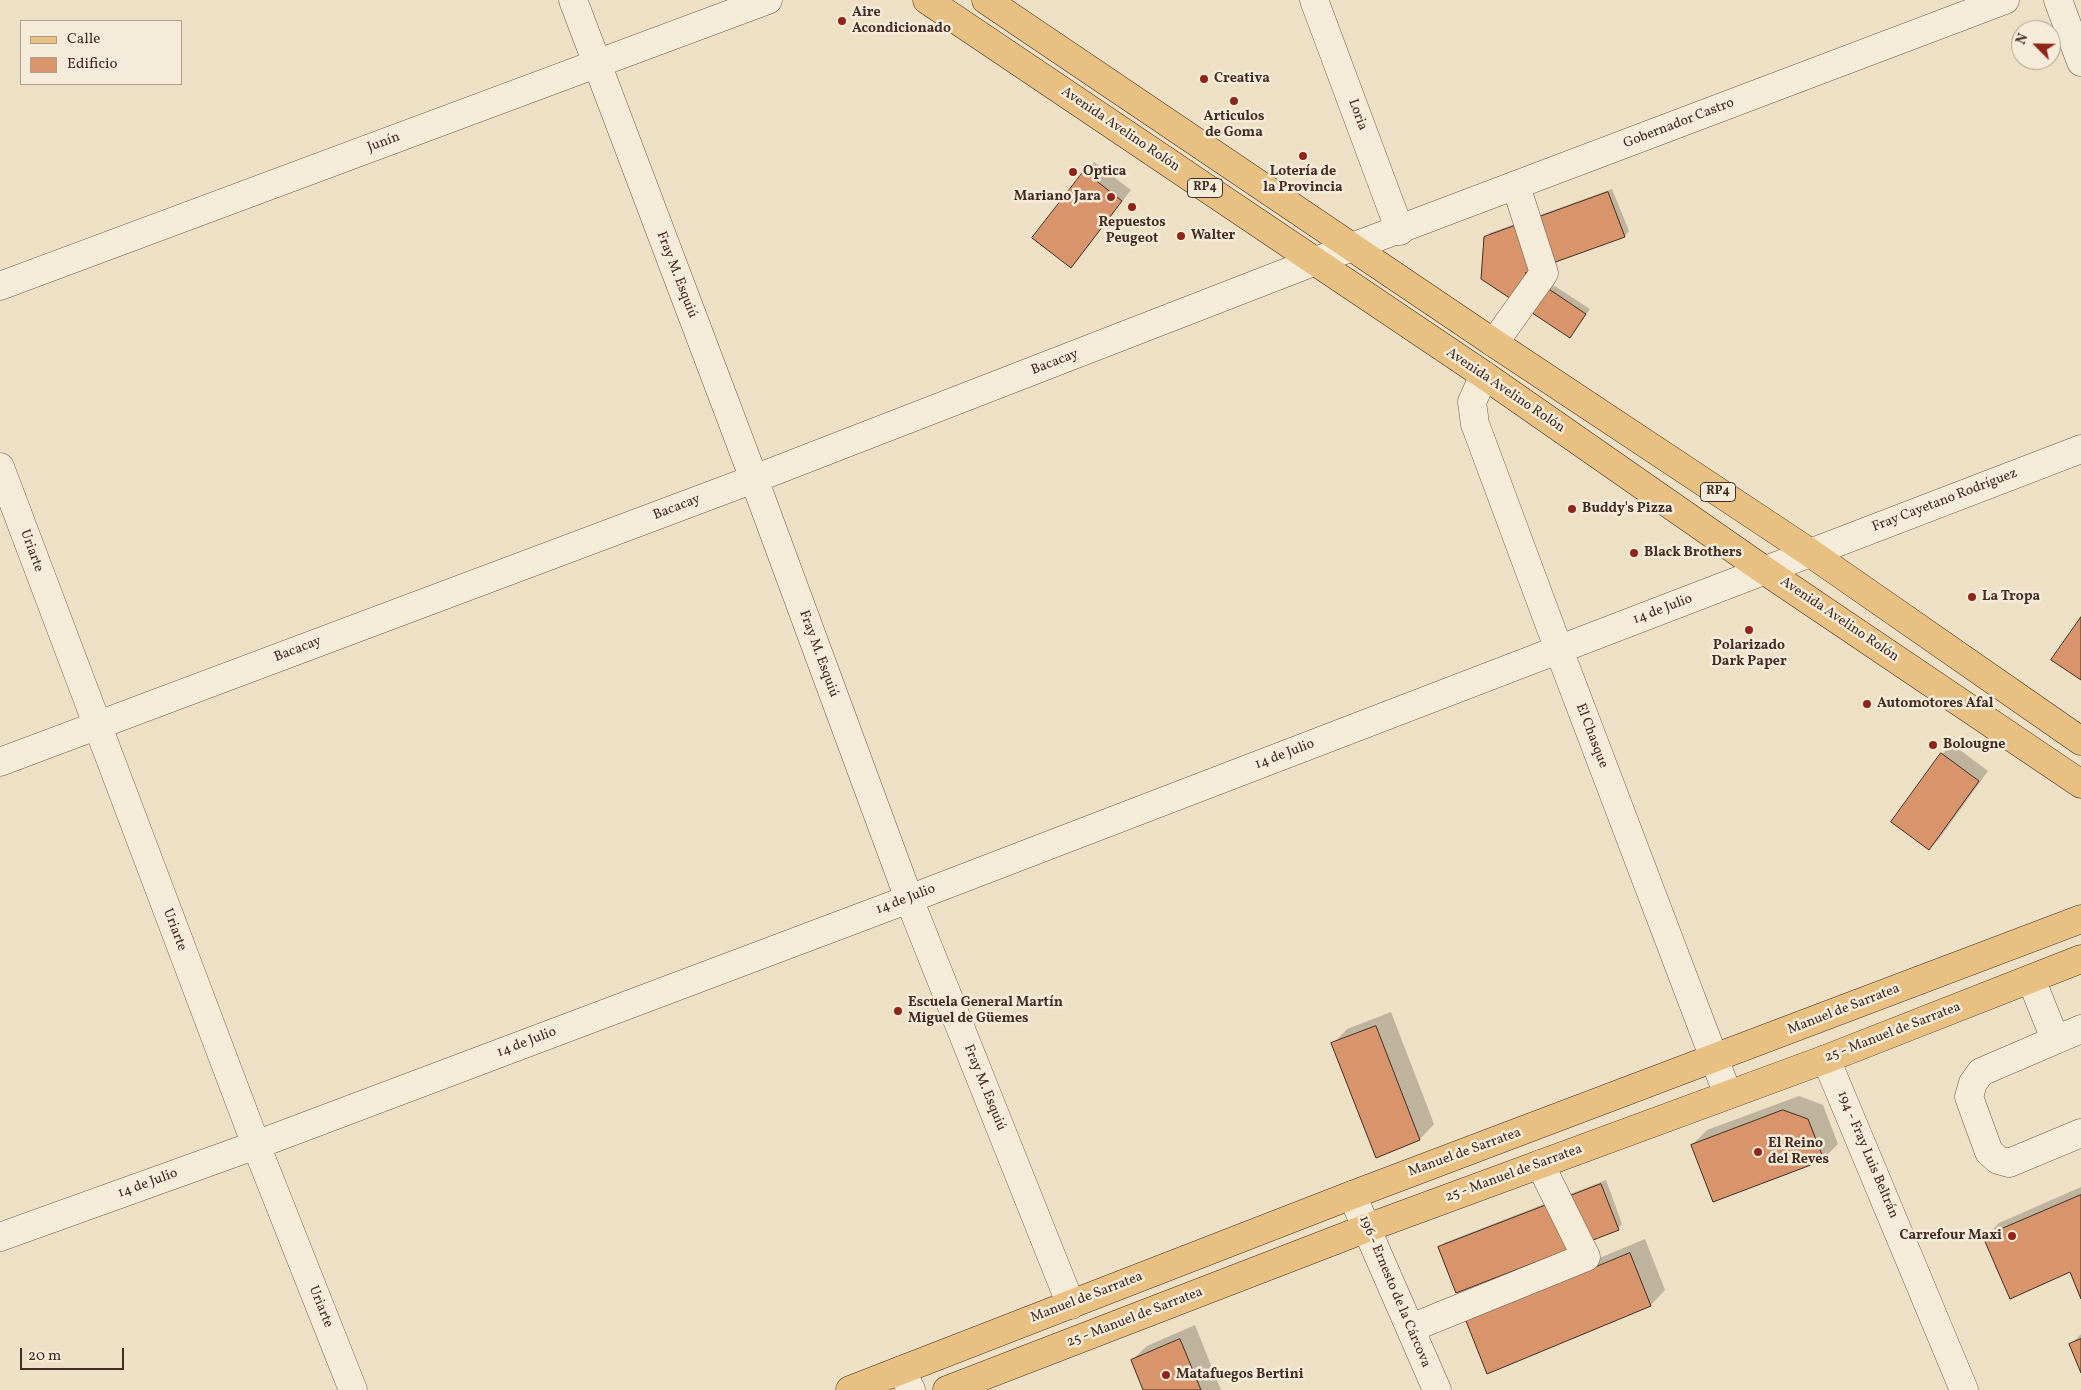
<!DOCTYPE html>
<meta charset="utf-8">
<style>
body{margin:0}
#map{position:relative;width:2081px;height:1390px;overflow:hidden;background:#eee0c5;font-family:Vollkorn,serif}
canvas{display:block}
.legend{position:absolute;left:20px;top:20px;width:162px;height:65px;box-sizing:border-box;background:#f4ebd9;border:1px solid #ad9f90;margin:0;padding:6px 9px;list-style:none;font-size:15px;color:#432c22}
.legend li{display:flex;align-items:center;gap:10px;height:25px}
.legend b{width:25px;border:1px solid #ad9f90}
.north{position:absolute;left:2011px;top:20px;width:50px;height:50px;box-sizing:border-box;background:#f4ebd9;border:1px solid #ad9f90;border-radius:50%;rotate:293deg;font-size:14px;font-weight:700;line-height:20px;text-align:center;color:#432c22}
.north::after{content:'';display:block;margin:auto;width:18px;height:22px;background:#8f2418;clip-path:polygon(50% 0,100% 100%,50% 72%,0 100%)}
.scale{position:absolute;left:20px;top:1348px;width:104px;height:22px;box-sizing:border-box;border:2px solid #432c22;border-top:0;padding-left:6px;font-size:15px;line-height:18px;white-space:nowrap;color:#432c22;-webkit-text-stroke:4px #f4ebd9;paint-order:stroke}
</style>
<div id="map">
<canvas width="2081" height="1390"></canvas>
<ul class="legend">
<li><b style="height:6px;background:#e7c082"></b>Calle</li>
<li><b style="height:14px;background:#d8956b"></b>Edificio</li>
</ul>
<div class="north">N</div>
<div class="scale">20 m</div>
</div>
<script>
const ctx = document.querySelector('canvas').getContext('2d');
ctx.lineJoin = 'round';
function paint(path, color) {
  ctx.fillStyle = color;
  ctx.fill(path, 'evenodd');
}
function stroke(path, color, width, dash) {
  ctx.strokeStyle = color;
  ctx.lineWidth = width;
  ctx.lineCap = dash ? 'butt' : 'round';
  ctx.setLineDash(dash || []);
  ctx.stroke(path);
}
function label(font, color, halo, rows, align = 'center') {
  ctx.font = font + ' Vollkorn,serif';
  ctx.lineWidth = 5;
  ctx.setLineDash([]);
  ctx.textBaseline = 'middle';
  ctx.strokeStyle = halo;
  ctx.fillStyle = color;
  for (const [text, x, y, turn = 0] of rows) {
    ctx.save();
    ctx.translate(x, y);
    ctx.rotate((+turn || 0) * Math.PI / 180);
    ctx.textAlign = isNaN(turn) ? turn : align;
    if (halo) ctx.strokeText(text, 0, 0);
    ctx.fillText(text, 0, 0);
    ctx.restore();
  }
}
const shadow = new Path2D(`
 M 1094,162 L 1131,190 L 1080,256 L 1071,266 L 1085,172 Z
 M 1612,189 L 1629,231 L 1625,236 L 1530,270 L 1590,309 L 1570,337 L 1485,238 L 1490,233 Z
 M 1952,744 L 1988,771 L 1939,839 L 1929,849 L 1942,754 Z
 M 1391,1012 L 1434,1124 L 1420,1139 L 1333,1044 L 1347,1029 Z
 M 1799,1096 L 1823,1105 L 1838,1144 L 1823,1159 L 1692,1145 L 1707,1130 Z
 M 1606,1180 L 1622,1224 L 1618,1228 L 1440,1248 L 1444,1243 Z
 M 2081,1187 L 2081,1296 L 2070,1271 L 1985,1237 L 1999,1223 Z
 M 1645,1239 L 1665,1290 L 1651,1305 L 1488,1373 L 1467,1322 L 1482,1307 Z
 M 1195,1325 L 1221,1390 L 1144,1390 L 1132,1360 L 1147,1346 Z
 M 2081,1334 L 2081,1370 L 2070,1345 Z`);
const building = new Path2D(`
 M 1084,171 L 1122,201 L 1071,268 L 1032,238 Z
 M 1608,192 L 1625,237 L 1525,273 L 1586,314 L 1570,338 L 1481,279 L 1484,237 Z
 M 2081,617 L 2081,680 L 2051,660 Z
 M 1941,753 L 1979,781 L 1929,850 L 1891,822 Z
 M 1376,1026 L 1420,1140 L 1376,1158 L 1331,1043 Z
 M 1783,1110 L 1808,1119 L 1824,1160 L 1713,1202 L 1691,1145 Z
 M 1601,1184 L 1619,1230 L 1456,1293 L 1438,1247 Z
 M 2081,1195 L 2081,1299 L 2070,1272 L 2010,1299 L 1983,1237 Z
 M 1630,1253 L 1651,1306 L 1487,1374 L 1466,1321 Z
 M 1180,1339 L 1201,1390 L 1143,1390 L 1131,1360 Z
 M 2081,1339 L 2081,1373 L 2069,1344 Z`);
const minor = new Path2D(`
 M 573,0 L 754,479 L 909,899 L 1071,1305
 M 1314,0 L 1400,231
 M 2058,0 L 2081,62
 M 0,286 L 768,0
 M 1494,343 L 1544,273 L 1516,186
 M 1484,375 L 1472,402 L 1475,424 L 1559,650 L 1728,1095
 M 0,467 L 256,1145 L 353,1390
 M 0,762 L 754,479 L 1352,247 L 2005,0
 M 2031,979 L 2055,1039
 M 2081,1029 L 1981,1072 L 1973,1083 L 1969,1097 L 1989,1152 L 1998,1160 L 2009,1163 L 2081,1133
 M 1826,1059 L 1964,1390
 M 1352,1195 L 1437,1390
 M 0,1237 L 256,1145 L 909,899 L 2081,449
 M 1411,1328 L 1586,1257 L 1540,1164
 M 902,1370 L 911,1390`);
const major = new Path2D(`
 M 927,0 L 1484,375 L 1764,570 L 2081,784
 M 986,0 L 1494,343 L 1809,552 L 2081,741
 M 850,1390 L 1352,1195 L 2081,919
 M 947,1390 L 1367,1228 L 1826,1059 L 2081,959`);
const markers = [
 [842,21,5,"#8f2418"],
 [1204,79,5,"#8f2418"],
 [1234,101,5,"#8f2418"],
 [1303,156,5,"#8f2418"],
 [1073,172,5,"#8f2418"],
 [1111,197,5,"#8f2418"],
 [1132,207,5,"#8f2418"],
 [1181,236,5,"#8f2418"],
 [1572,509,5,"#8f2418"],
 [1634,553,5,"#8f2418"],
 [1972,597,5,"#8f2418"],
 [1749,630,5,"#8f2418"],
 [1867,704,5,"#8f2418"],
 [1933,745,5,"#8f2418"],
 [898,1011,5,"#8f2418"],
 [1758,1152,5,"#8f2418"],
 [2012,1236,5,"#8f2418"],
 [1166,1375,5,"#8f2418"]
];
const shields = [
 [1205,188,35],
 [1718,492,35]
];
const shieldNames = [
 ["RP4",1205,188],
 ["RP4",1718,492]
];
const poiNames = [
 ["Aire",852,13],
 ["Acondicionado",852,29],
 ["Creativa",1214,79],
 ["Articulos",1234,117,"center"],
 ["de Goma",1234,133,"center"],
 ["Optica",1083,172],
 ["Lotería de",1303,172,"center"],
 ["la Provincia",1303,188,"center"],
 ["Mariano Jara",1101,197,"right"],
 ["Repuestos",1132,223,"center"],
 ["Peugeot",1132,239,"center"],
 ["Walter",1191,236],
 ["Buddy's Pizza",1582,509],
 ["Black Brothers",1644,553],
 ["La Tropa",1982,597],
 ["Polarizado",1749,646,"center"],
 ["Dark Paper",1749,662,"center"],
 ["Automotores Afal",1877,704],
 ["Bolougne",1943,745],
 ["Escuela General Martín",908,1003],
 ["Miguel de Güemes",908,1019],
 ["El Reino",1768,1144],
 ["del Reves",1768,1160],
 ["Carrefour Maxi",2002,1236,"right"],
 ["Matafuegos Bertini",1176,1375]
];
const streetNames = [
 ["Loria",1357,115,70],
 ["Gobernador Castro",1679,124,-21],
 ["Avenida Avelino Rolón",1120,130,34],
 ["Junín",384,143,-21],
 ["Fray M. Esquiú",676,275,69],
 ["Bacacay",1055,363,-21],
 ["Avenida Avelino Rolón",1505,391,34],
 ["Fray Cayetano Rodríguez",1945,501,-21],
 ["Bacacay",677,508,-21],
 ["Uriarte",31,551,70],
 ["14 de Julio",1663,610,-21],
 ["Avenida Avelino Rolón",1839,620,34],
 ["Bacacay",298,650,-21],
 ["Fray M. Esquiú",818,654,70],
 ["El Chasque",1591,736,69],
 ["14 de Julio",1285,755,-21],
 ["14 de Julio",906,900,-21],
 ["Uriarte",174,930,69],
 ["Manuel de Sarratea",1844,1010,-21],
 ["25 - Manuel de Sarratea",1893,1033,-21],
 ["14 de Julio",527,1043,-21],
 ["Fray M. Esquiú",984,1088,68],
 ["Manuel de Sarratea",1465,1153,-20],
 ["194 - Fray Luis Beltrán",1867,1155,67],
 ["25 - Manuel de Sarratea",1514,1174,-20],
 ["14 de Julio",148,1184,-20],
 ["196 - Ernesto de la Cárcova",1394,1292,67],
 ["Manuel de Sarratea",1087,1298,-21],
 ["Uriarte",320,1307,68],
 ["25 - Manuel de Sarratea",1135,1318,-21]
];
paint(shadow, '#0003');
paint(building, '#d8956b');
stroke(building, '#432c22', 1);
stroke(minor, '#6e594b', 29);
stroke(major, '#432c22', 29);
stroke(minor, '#f4ebd9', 28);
stroke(major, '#e7c082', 28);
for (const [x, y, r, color] of markers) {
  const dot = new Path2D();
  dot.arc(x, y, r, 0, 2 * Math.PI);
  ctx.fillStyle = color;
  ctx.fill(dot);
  stroke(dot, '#f4ebd9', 2);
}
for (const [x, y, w] of shields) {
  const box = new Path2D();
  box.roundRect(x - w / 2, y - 9.5, w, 19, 4);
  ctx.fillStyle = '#f4ebd9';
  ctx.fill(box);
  stroke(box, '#432c22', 1);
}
label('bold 12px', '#432c22', null, shieldNames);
label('bold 14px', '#432c22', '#f4ebd9', poiNames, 'left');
label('14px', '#432c22', '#f4ebd9', streetNames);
</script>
